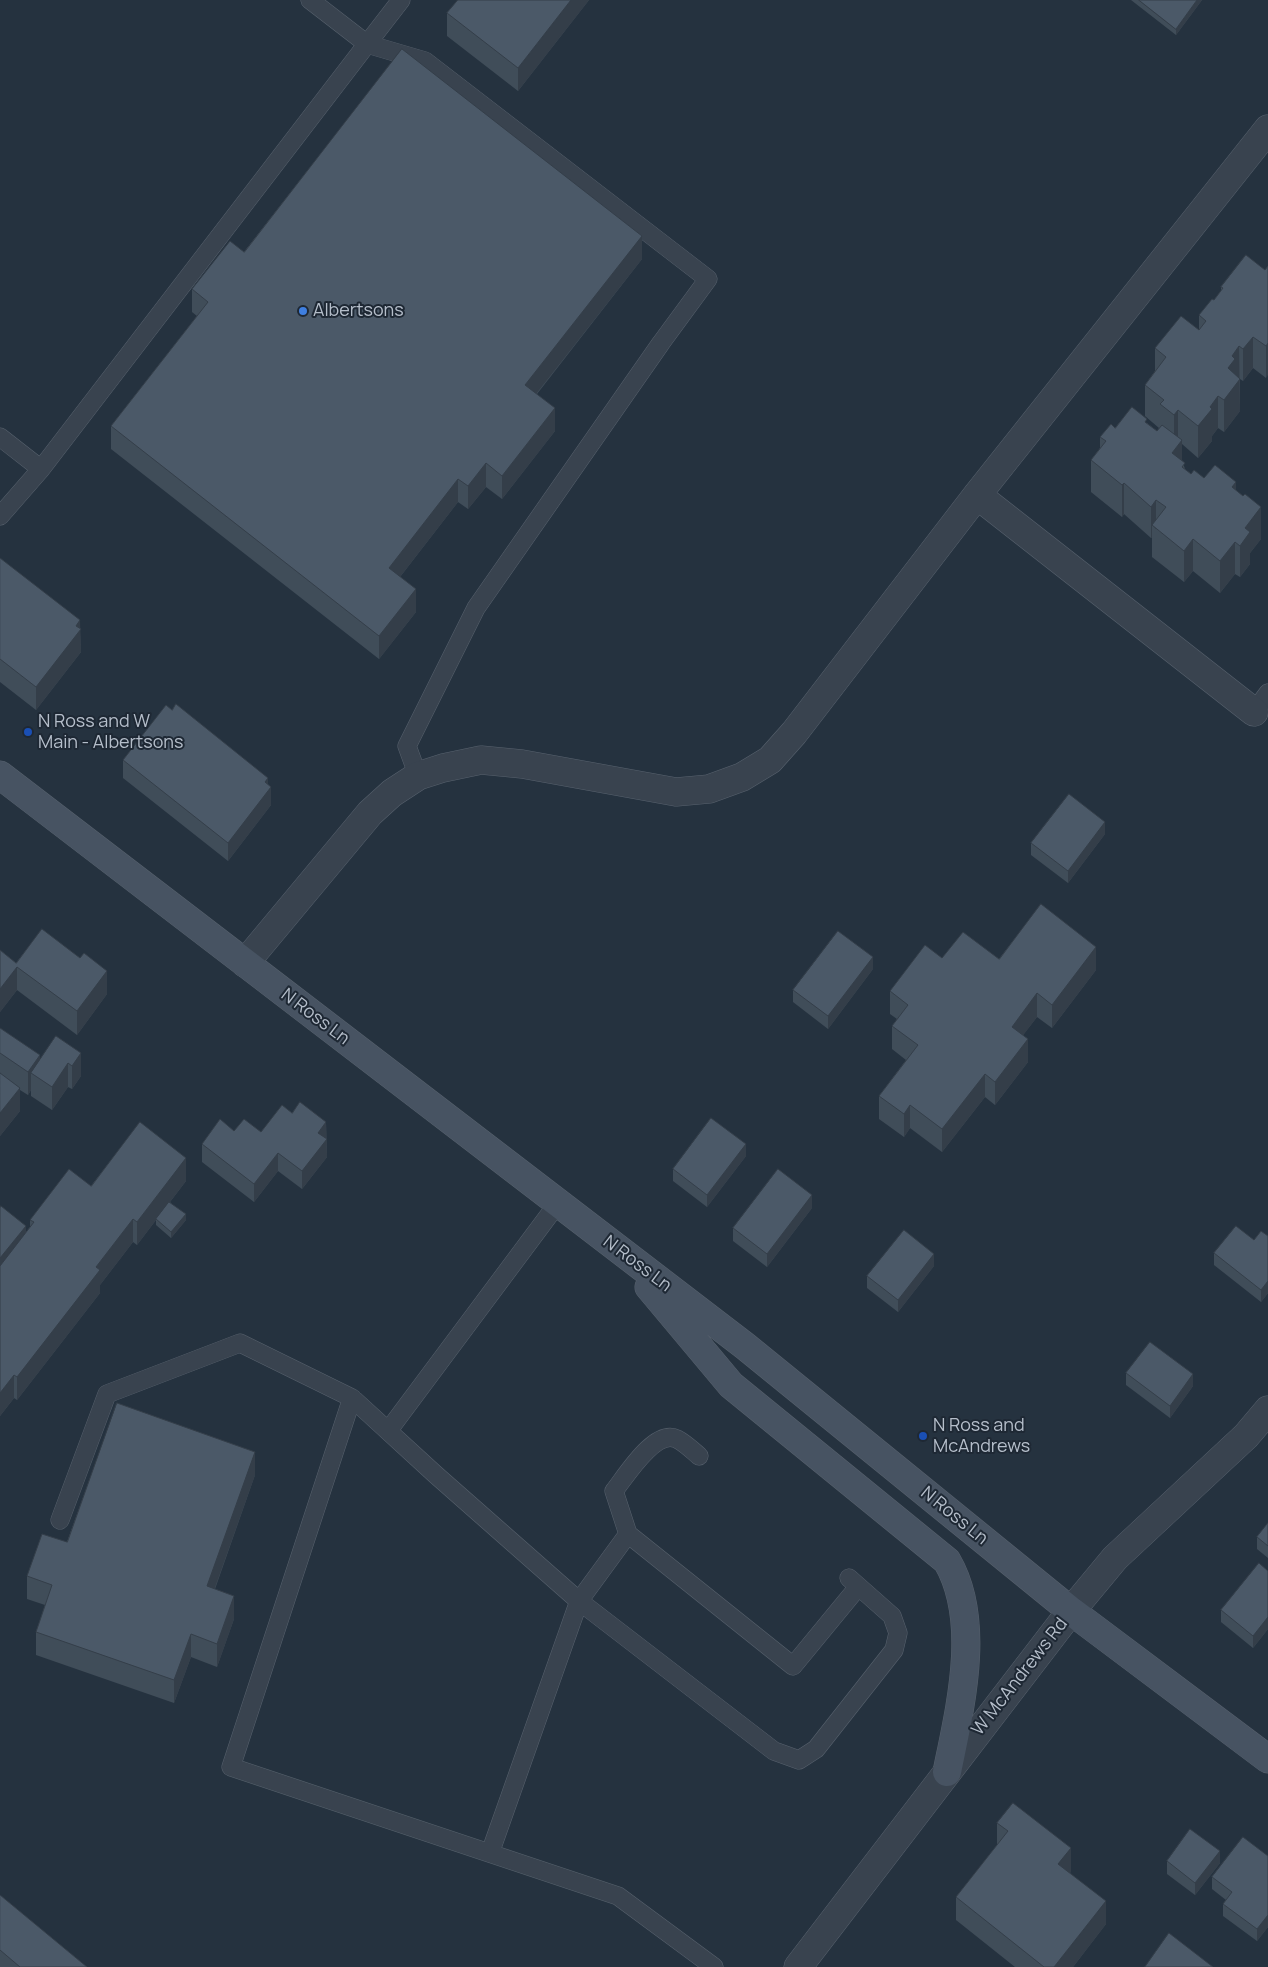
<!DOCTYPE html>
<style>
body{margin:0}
canvas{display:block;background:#25323f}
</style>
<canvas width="1268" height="1967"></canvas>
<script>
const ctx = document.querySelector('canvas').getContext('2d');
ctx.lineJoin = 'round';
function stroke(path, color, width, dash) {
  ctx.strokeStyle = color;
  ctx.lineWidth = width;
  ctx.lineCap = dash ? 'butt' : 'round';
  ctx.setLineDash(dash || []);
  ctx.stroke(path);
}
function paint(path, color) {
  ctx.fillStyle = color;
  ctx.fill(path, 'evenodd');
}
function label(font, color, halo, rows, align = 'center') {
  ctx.font = font + ' Manrope,sans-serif';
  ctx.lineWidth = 4;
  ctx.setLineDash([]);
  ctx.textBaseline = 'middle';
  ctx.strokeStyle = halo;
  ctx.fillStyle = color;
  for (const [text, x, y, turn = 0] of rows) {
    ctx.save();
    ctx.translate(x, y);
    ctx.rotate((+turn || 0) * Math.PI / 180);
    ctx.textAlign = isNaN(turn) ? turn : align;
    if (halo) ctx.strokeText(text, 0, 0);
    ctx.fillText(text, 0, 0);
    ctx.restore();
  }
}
const service = new Path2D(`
 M 401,0 L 367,44 L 425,61 L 708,279 L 661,343 L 476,608 L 407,746 L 418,776
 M 0,437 L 41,469
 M 0,516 L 41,469 L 367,44 L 310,0
 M 1254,712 L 1268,693
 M 388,1431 L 558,1203
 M 699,1456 C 692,1450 685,1443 677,1439 C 655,1428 626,1476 614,1491 L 628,1534 L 793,1666 L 858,1587
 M 60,1520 L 107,1394 L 240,1343 L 352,1398
 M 628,1534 L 579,1601 L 774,1751 L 799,1760 L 816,1749 L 894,1650 L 898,1633 L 892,1616 L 849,1578
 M 490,1853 L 579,1601 L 436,1475 L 352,1398 L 231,1767 L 618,1896 L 714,1967`);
const minor = new Path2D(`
 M 977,495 L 1254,712
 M 245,963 L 370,813 L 392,793 L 418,776 L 443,768 L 481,760 L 522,764 L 676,792 L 709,789 L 742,777 L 770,760 L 794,733 L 977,495 L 1268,129
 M 1071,1611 L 1115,1558 L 1246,1436 L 1268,1410`);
const tertiary = new Path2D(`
 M 798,1967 L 1071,1611`);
const secondary = new Path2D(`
 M 0,775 L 745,1346 L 1071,1611 L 1268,1759
 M 649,1287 L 731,1385 L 947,1561 C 982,1621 960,1708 947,1772`);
const wall = new Path2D(`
 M 589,0 L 518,91 L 447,36 L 447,13 Z
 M 1131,0 L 1202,0 L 1176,35 Z
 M 244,252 L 642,259 L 537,394 L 555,431 L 502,499 L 486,487 L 468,509 L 458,502 L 400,577 L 416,612 L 379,659 L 111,449 L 111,426 L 197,316 L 192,312 L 192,289 Z
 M 1268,266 L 1266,378 L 1253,368 L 1243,381 L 1240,379 L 1240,411 L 1224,432 L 1218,428 L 1212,436 L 1212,441 L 1198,458 L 1182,444 L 1182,460 L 1185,469 L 1191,474 L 1236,490 L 1261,539 L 1250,553 L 1250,564 L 1240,577 L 1235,574 L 1220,593 L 1193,571 L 1184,582 L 1152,557 L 1152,537 L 1151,538 L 1124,514 L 1122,517 L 1091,492 L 1091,460 L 1100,448 L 1100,437 L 1115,428 L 1147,423 L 1157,431 L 1159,428 L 1145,416 L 1145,385 L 1155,371 L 1155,348 L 1199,330 L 1199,315 L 1214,300 L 1221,291 L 1221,287 L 1265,270 Z
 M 0,558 L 80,629 L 81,652 L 36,710 L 0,682 Z
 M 123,760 L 268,785 L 271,805 L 228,861 L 123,778 Z
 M 1105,834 L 1068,883 L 1031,855 L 1031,843 Z
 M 0,950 L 16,963 L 107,994 L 77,1035 L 17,990 L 0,1012 Z
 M 942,958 L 999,959 L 1096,970 L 1052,1028 L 1037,1017 L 1023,1035 L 1028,1062 L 995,1105 L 985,1097 L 942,1152 L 910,1128 L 904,1137 L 879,1119 L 879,1096 L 906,1060 L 892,1049 L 892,1026 L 897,1019 L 890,1014 L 890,991 Z
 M 873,969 L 828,1029 L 793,1002 L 793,990 Z
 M 0,1028 L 40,1060 L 56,1036 L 81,1076 L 72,1089 L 68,1087 L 52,1110 L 31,1096 L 31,1090 L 28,1095 L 20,1090 L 20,1111 L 0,1136 Z
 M 326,1122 L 327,1157 L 302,1189 L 278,1171 L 254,1202 L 202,1162 L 202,1144 L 234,1131 L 261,1132 Z
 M 746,1156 L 707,1207 L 673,1181 L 673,1169 Z
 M 186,1181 L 170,1202 L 186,1220 L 171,1238 L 156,1225 L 156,1220 L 137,1245 L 133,1242 L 100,1285 L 100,1293 L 17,1400 L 14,1398 L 0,1416 L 0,1208 L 26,1232 L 30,1227 L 30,1220 L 91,1186 Z
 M 812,1208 L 767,1267 L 733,1241 L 733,1228 Z
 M 1268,1236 L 1268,1293 L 1261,1302 L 1214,1265 L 1214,1253 Z
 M 934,1266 L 898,1312 L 867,1288 L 867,1276 Z
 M 1126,1373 L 1193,1386 L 1170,1418 L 1126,1385 Z
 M 255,1475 L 215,1589 L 234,1619 L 217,1667 L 191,1657 L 174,1703 L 36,1655 L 36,1632 L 45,1605 L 27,1599 L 27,1576 L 67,1542 Z
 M 1268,1523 L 1268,1558 L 1257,1549 L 1257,1537 Z
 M 1268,1571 L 1268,1629 L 1253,1648 L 1221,1622 L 1221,1610 Z
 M 997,1823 L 1071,1871 L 1070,1872 L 1106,1924 L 1073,1967 L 1015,1967 L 956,1920 L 956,1897 L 997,1846 Z
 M 1268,1856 L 1268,1927 L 1257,1941 L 1223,1916 L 1223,1904 L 1226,1900 L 1212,1889 L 1212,1877 Z
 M 1167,1861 L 1220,1863 L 1195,1895 L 1167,1874 Z
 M 0,1895 L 87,1967 L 0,1967 Z`);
const shadedWall = new Path2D(`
 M 571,0 L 589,0 L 518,91 L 518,68 Z
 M 1197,0 L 1202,0 L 1176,35 L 1176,29 Z
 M 642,236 L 642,259 L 525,408 L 525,385 Z
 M 1253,337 L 1253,368 L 1243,381 L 1243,349 Z
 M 1268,343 L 1268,375 L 1266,378 L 1266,346 Z
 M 1239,346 L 1240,411 L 1224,432 L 1224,400 L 1228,368 L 1232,356 Z
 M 1218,396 L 1218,428 L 1212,436 L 1212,441 L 1198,458 L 1198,426 L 1210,407 Z
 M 555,408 L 555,431 L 502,499 L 502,476 Z
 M 1178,410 L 1178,441 L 1174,447 L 1174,415 Z
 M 1182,440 L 1182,472 L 1172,453 Z
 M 486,463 L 486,487 L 468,509 L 468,486 Z
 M 458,479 L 458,502 L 389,591 L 389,568 Z
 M 1236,482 L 1236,514 L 1232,487 Z
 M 1124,483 L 1124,514 L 1122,517 L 1122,485 Z
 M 1156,500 L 1156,529 L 1152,525 L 1152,537 L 1151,538 L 1151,507 Z
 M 1261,507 L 1261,539 L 1250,553 L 1250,564 L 1240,577 L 1240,546 L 1245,528 Z
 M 1193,539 L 1193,571 L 1184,582 L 1184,551 Z
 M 1235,542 L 1235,574 L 1220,593 L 1220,561 Z
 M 416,589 L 416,612 L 379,659 L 379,636 Z
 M 80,620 L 81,652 L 36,710 L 36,687 Z
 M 268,778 L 268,791 L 271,787 L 271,805 L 228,861 L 228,843 Z
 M 1105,822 L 1105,834 L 1068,883 L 1068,871 Z
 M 1096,947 L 1096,970 L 1052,1028 L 1052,1005 Z
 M 873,957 L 873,969 L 828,1029 L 828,1016 Z
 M 17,967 L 17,990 L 0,1012 L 0,989 Z
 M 107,971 L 107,994 L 77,1035 L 77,1011 Z
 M 1037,993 L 1037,1017 L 1012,1050 L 1012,1027 Z
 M 1028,1039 L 1028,1062 L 995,1105 L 995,1082 Z
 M 81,1053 L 81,1076 L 72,1089 L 72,1066 Z
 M 40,1055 L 40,1078 L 31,1073 L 31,1090 L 28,1095 L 28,1072 Z
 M 68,1063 L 68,1087 L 52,1110 L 52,1087 Z
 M 985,1074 L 985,1097 L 942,1152 L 942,1129 Z
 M 20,1088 L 20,1111 L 0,1136 L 0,1113 Z
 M 910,1105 L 910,1128 L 904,1137 L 904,1114 Z
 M 326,1122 L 327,1157 L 302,1189 L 302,1171 L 318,1133 Z
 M 746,1144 L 746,1156 L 707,1207 L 707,1195 Z
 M 278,1153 L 278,1171 L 254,1202 L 254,1184 Z
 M 186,1158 L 186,1181 L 156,1220 L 156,1219 L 156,1220 L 137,1245 L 137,1222 Z
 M 812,1195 L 812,1208 L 767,1267 L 767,1254 Z
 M 186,1214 L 186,1220 L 171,1238 L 171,1232 Z
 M 133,1219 L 133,1242 L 100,1285 L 100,1293 L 17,1400 L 17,1377 L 96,1267 Z
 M 26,1226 L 26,1249 L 0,1281 L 0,1258 Z
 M 934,1254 L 934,1266 L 898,1312 L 898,1300 Z
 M 1268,1281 L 1268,1293 L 1261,1302 L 1261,1290 Z
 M 1193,1374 L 1193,1386 L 1170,1418 L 1170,1406 Z
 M 14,1375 L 14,1398 L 0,1416 L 0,1393 Z
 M 255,1452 L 255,1475 L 207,1610 L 207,1586 Z
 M 234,1596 L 234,1619 L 217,1667 L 217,1644 Z
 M 1268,1617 L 1268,1629 L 1253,1648 L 1253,1636 Z
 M 191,1634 L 191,1657 L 174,1703 L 174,1680 Z
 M 1071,1848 L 1071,1871 L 1058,1887 L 1058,1864 Z
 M 1220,1851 L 1220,1863 L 1195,1895 L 1195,1883 Z
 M 1106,1901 L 1106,1924 L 1073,1967 L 1054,1967 Z
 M 1268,1915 L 1268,1927 L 1257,1941 L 1257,1929 Z`);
const building = new Path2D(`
 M 458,0 L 571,0 L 518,68 L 447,13 Z
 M 1139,0 L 1197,0 L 1176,29 Z
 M 402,49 L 642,236 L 525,385 L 555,408 L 502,476 L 486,463 L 468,486 L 458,479 L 389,568 L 416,589 L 379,636 L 111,426 L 208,302 L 192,289 L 230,241 L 244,252 Z
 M 1246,255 L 1265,270 L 1268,266 L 1268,343 L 1266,346 L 1253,337 L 1243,349 L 1239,346 L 1232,356 L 1235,359 L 1228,368 L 1240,379 L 1224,400 L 1218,396 L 1210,407 L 1212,409 L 1198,426 L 1178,410 L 1174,415 L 1160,404 L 1164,400 L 1145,385 L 1166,357 L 1155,348 L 1181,316 L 1199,330 L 1206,321 L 1199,315 L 1212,299 L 1214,300 L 1223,288 L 1221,287 Z
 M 1132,407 L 1147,419 L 1145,422 L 1157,431 L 1162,425 L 1182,440 L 1172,453 L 1185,463 L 1182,467 L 1191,474 L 1194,470 L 1204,478 L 1215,465 L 1236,482 L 1232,487 L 1243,496 L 1245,494 L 1261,507 L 1245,528 L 1250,532 L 1240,546 L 1235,542 L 1220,561 L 1193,539 L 1184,551 L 1152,525 L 1166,507 L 1156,500 L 1151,507 L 1124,483 L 1122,485 L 1091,460 L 1106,441 L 1100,437 L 1111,424 L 1115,428 Z
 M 0,558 L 80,620 L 76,626 L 81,629 L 36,687 L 0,659 Z
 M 176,704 L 268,778 L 265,782 L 271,787 L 228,843 L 123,760 L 166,705 L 172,710 Z
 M 1069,794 L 1105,822 L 1068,871 L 1031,843 Z
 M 1041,904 L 1096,947 L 1052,1005 L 1037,993 L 1012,1027 L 1028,1039 L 995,1082 L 985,1074 L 942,1129 L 910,1105 L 904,1114 L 879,1096 L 918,1045 L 892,1026 L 908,1005 L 890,991 L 925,945 L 942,958 L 963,932 L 999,959 Z
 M 42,929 L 80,958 L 84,953 L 107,971 L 77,1011 L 17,967 L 0,989 L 0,950 L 16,963 Z
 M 838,931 L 873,957 L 828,1016 L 793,990 Z
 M 0,1028 L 40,1055 L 28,1072 L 0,1053 Z
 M 56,1036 L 81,1053 L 72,1066 L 68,1063 L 52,1087 L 31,1073 Z
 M 0,1073 L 20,1088 L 0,1113 Z
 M 300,1102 L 326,1122 L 318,1133 L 327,1139 L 302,1171 L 278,1153 L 254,1184 L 202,1144 L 220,1119 L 234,1131 L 244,1119 L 261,1132 L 282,1105 L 292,1113 Z
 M 711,1118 L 746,1144 L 707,1195 L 673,1169 Z
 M 140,1122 L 186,1158 L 137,1222 L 133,1219 L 96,1267 L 100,1270 L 17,1377 L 14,1375 L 0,1393 L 0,1266 L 34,1222 L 30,1220 L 69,1169 L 91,1186 Z
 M 778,1169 L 812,1195 L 767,1254 L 733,1228 Z
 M 169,1202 L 186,1214 L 171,1232 L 156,1219 Z
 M 1,1206 L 26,1226 L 0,1258 L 0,1208 Z
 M 1236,1226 L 1254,1240 L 1261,1231 L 1268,1236 L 1268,1281 L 1261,1290 L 1214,1253 Z
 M 904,1230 L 934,1254 L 898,1300 L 867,1276 Z
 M 1150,1342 L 1193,1374 L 1170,1406 L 1126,1373 Z
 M 117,1403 L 255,1452 L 207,1586 L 234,1596 L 217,1644 L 191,1634 L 174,1680 L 36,1632 L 52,1585 L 27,1576 L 42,1534 L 67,1542 Z
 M 1268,1523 L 1268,1546 L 1257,1537 Z
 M 1259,1563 L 1268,1571 L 1268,1617 L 1253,1636 L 1221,1610 Z
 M 1013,1803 L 1071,1848 L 1058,1864 L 1106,1901 L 1054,1967 L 1044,1967 L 956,1897 L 1008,1831 L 997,1823 Z
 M 1190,1829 L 1220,1851 L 1195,1883 L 1167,1861 Z
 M 1243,1837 L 1268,1856 L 1268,1915 L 1257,1929 L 1223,1904 L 1232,1892 L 1212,1877 Z
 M 0,1895 L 87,1967 L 20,1967 L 0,1950 Z
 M 1169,1933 L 1213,1967 L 1145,1967 Z`);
const markers = [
 [303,311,5,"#3f7fe0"],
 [28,732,5,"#1a4fb4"],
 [923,1436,5,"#1a4fb4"]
];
const poiNames = [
 ["Albertsons",313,311],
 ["N Ross and W",38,722],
 ["Main - Albertsons",38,743],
 ["N Ross and",933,1426],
 ["McAndrews",933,1447]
];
const streetNames = [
 ["N Ross Ln",315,1017,37],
 ["N Ross Ln",637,1264,37],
 ["N Ross Ln",954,1516,39],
 ["W McAndrews Rd",1020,1677,-52]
];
stroke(service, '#57616d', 19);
stroke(minor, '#57616d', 29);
stroke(tertiary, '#57616d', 29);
stroke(secondary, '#57616d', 29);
stroke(service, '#39434f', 18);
stroke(minor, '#39434f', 28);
stroke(tertiary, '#39434f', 28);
stroke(secondary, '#475362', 28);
paint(wall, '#404d59');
paint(shadedWall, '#343e49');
paint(building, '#4b5968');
stroke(building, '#343e49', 1);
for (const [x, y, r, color] of markers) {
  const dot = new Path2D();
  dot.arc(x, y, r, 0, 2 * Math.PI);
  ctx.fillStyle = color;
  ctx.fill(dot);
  stroke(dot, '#1e2834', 2);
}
label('18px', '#b5beca', '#1e2834', poiNames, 'left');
label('18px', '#b5beca', '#1e2834', streetNames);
</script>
